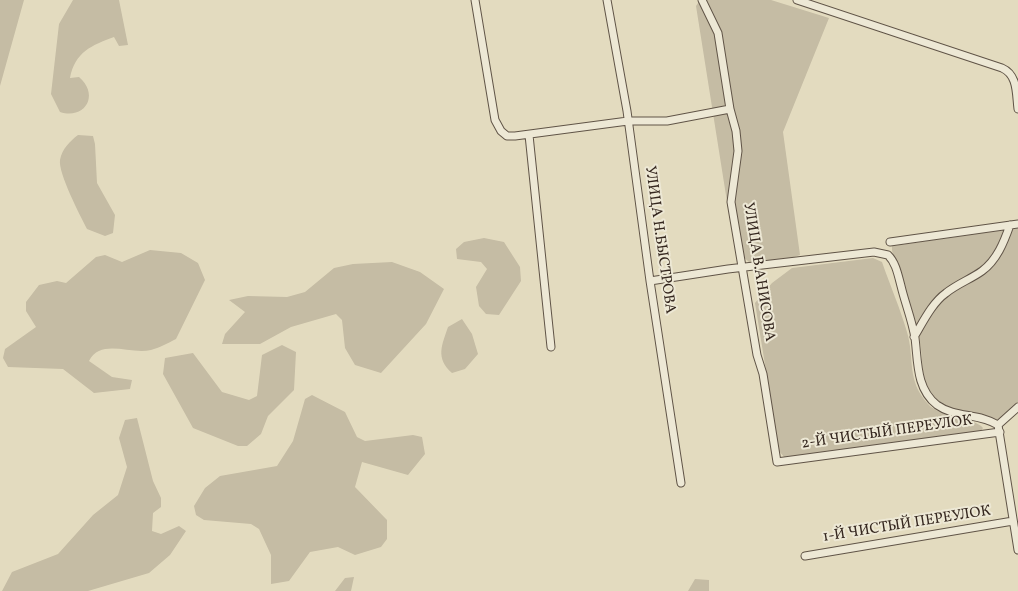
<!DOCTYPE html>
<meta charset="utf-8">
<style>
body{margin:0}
canvas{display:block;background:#e3dbbf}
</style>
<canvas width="1018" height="591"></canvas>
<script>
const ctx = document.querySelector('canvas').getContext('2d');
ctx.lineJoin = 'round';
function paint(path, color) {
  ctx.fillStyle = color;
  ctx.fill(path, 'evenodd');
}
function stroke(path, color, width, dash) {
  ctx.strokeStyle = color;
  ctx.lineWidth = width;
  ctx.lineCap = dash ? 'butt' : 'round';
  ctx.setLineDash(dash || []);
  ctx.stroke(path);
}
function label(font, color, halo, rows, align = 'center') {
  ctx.font = font + ' Vollkorn,serif';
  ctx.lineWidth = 4;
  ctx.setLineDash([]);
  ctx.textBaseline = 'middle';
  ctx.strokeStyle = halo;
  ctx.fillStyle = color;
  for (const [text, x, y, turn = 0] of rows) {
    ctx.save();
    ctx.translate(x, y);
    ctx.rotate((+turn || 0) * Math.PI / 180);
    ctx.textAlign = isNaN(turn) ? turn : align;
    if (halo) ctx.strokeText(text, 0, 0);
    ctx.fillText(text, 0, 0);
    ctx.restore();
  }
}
const green = new Path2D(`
 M 0,0 L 24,0 L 0,86 Z
 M 73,0 L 119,0 L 128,45 L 119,46 L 114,37 C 92,45 75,52 70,78 L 79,77 C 100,95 85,120 60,112 L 51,94 L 59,24 Z
 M 700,0 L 771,0 L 829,18 L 783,132 L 800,255 L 788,259 L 749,262 L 742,256 L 737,226 L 728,208 L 696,6 Z
 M 78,135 L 93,136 L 95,144 L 97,183 L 115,215 L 113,233 L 105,236 L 87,229 C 80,215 58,173 60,160 C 62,149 70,141 78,135 Z
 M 1018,228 L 1018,402 L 997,422 C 980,417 949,412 937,399 C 919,380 924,365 920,342 C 917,323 910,304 904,286 C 901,276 891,256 892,246 L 900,245 Z
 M 484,238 L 504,242 L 520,267 L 521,281 L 499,315 L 486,314 L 479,306 L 476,287 L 487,269 L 481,262 L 457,259 L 456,249 L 464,242 Z
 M 150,250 L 181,253 L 198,263 L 205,280 L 176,339 C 168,343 159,348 151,350 C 130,355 101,338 89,361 L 112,377 L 132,380 L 130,389 L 94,393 L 63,369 L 8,367 L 3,358 L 5,349 L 36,327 L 26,311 L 26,302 L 39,285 L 57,281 L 66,283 L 96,257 L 105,255 L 122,262 Z
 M 873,258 L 882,262 C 890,285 900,308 907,332 C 915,359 906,380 928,404 C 940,418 975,417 983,428 L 981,431 L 785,458 L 779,451 L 755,303 L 772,283 L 792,268 Z
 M 392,262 L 420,272 L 444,289 L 426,324 L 381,373 L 355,365 L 345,348 L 342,320 L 336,314 L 291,327 L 260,344 L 222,344 L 225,334 L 245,312 L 229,300 L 248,296 L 287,297 L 305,292 L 334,268 L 353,264 Z
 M 462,319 L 472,334 L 478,354 L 465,369 L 452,373 C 435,358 442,345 448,327 Z
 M 282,345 L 296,352 L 294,390 L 268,416 L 261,434 L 247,446 L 238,446 L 193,428 L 163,374 L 165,358 L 193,353 L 222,392 L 249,400 L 257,396 L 262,355 Z
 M 312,395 L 345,412 L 357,437 L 365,441 L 413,435 L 422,437 L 425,454 L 408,475 L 362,462 L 355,487 L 387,520 L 387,539 L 381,547 L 355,555 L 338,547 L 310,552 L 289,581 L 271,584 L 271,555 L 259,529 L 251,524 L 204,520 L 196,515 L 194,506 L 205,488 L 220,476 L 277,466 L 293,441 L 305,399 Z
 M 137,418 L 153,481 L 161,498 L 161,507 L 153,513 L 152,531 L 161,534 L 179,526 L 186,531 L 170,555 L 149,573 L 88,591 L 2,591 L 12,572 L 58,554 L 93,515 L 118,495 L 127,467 L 119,438 L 125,420 Z
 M 354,577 L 351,591 L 335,591 L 345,578 Z
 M 695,579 L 709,580 L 709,591 L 688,591 Z`);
const minor = new Path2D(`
 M 475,0 L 495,120 L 501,131 L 507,136 L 515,136 L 628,121 L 667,121 L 730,109
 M 607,0 L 627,111 L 650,281 L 681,483
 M 702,0 L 718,33 L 730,109 L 736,131 L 738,151 L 731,202 L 757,355 L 763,374 L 777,462 L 1000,432
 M 797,0 L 1002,68 C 1018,75 1016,94 1018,109
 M 529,135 L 551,347
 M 890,242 L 1018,224
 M 650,281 L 728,269 L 874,252 L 888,255 C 896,263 898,275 901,286 C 905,303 912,320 915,338 C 918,361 916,389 937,405 C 955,418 979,413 998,425 L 1018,550
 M 914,337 C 923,322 932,303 946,293 C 957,284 971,279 982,271 C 997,260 1004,242 1010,225
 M 998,425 L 1018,407
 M 805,556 L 1013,521`);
const streetNames = [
 ["УЛИЦА Н.БЫСТРОВА",659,240,82],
 ["УЛИЦА В.АНИСОВА",758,272,81],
 ["2-Й ЧИСТЫЙ ПЕРЕУЛОК",887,433,-8],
 ["1-Й ЧИСТЫЙ ПЕРЕУЛОК",907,525,-9]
];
paint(green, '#c5bca4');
stroke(minor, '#605447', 9);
stroke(minor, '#ede8d5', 7);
label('15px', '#35271f', '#ede8d5', streetNames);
</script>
